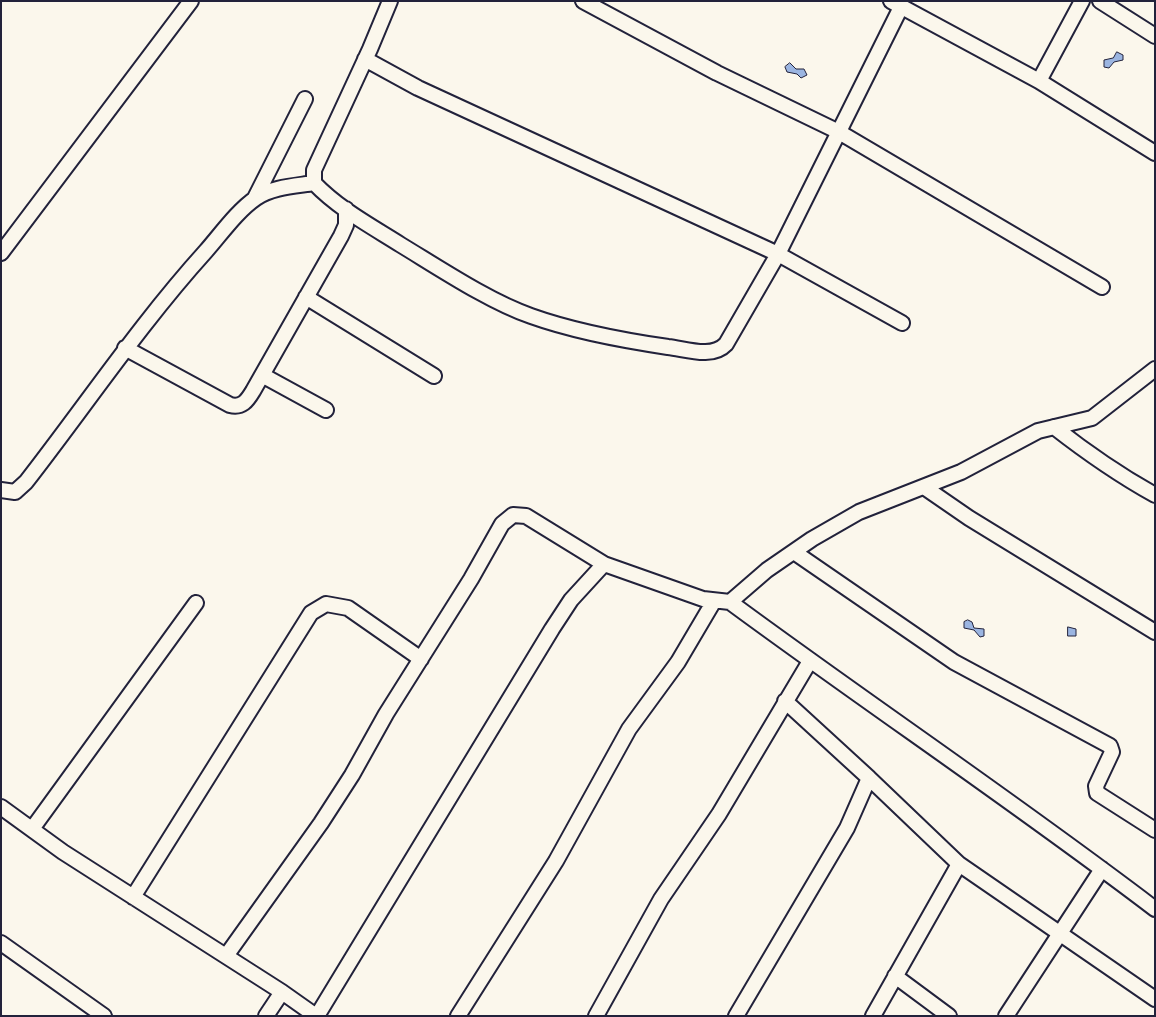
<!DOCTYPE html>
<style>
body{margin:0}
#map{position:relative;width:1156px;height:1017px;overflow:hidden;background:#fbf7ec;font-family:Itim,sans-serif}
canvas{display:block}
.frame{position:absolute;inset:0;border:2px solid #22223b;pointer-events:none}
</style>
<div id="map">
<canvas width="1156" height="1017"></canvas>
<div class="frame"></div>
</div>
<script>
const ctx = document.querySelector('canvas').getContext('2d');
ctx.lineJoin = 'round';
function paint(path, color) {
  ctx.fillStyle = color;
  ctx.fill(path, 'evenodd');
}
function stroke(path, color, width, dash) {
  ctx.strokeStyle = color;
  ctx.lineWidth = width;
  ctx.lineCap = dash ? 'butt' : 'round';
  ctx.setLineDash(dash || []);
  ctx.stroke(path);
}
const building = new Path2D(`
 M 1117,52 L 1123,55 L 1123,60 L 1114,62 L 1109,68 L 1104,67 L 1104,60 L 1113,58 Z
 M 790,63 L 796,69 L 804,69 L 807,75 L 801,78 L 797,74 L 787,72 L 785,67 Z
 M 968,620 L 972,622 L 974,628 L 984,629 L 984,636 L 980,637 L 974,630 L 964,628 L 964,622 Z
 M 1068,627 L 1076,629 L 1076,636 L 1068,636 Z`);
const minor = new Path2D(`
 M 390,1 L 370,49 L 314,170 L 314,183 C 339,209 371,226 401,245 C 439,268 490,302 531,316 C 570,330 627,341 668,347 C 686,349 712,359 726,344 L 778,254 L 901,7
 M 583,1 L 717,73 L 839,132 L 1102,287
 M 891,1 L 1039,81 L 1155,153
 M 1100,1 L 1155,36
 M 365,59 L 418,88 L 778,254 L 902,323
 M 1039,81 L 1082,1
 M 255,198 L 305,99
 M 1,253 L 191,1
 M 306,297 L 434,376
 M 125,348 L 230,405 C 242,408 247,401 253,391 L 341,236 L 346,225 L 346,209
 M 262,375 L 326,410
 M 1054,427 C 1086,452 1119,475 1155,495
 M 924,487 L 969,518 L 1155,632
 M 1,490 L 15,492 L 26,482 C 86,405 140,324 206,251 C 221,234 237,211 256,198 C 272,187 295,186 314,183
 M 794,552 L 954,662 L 1110,746 L 1112,752 L 1096,786 L 1097,793 L 1155,830
 M 730,602 C 871,706 1016,803 1155,909
 M 869,778 L 959,864 L 1155,999
 M 1,807 L 63,852 L 282,992 L 316,1016
 M 32,829 L 196,603
 M 133,897 L 311,613 L 326,604 L 348,608 L 421,659
 M 1,943 L 104,1016
 M 226,956 L 321,823 L 352,775 L 386,714 L 471,579 L 502,524 L 513,515 L 526,516 L 604,564
 M 895,976 L 949,1016
 M 266,1016 L 282,992
 M 317,1016 L 552,629 L 571,600 L 604,564 L 703,599 L 730,602 L 767,570 L 812,539 L 859,512 L 961,472 L 1038,431 L 1092,418 L 1155,369
 M 458,1016 L 556,861 L 629,729 L 678,662 L 714,601
 M 596,1016 L 661,899 L 719,814 L 810,661
 M 736,1016 L 847,828 L 869,778 L 785,701
 M 873,1016 L 959,864
 M 1006,1016 L 1102,869`);
paint(building, '#9bb5e1');
stroke(building, '#22223b', 1);
stroke(minor, '#22223b', 18);
stroke(minor, '#fbf7ec', 14);
</script>
